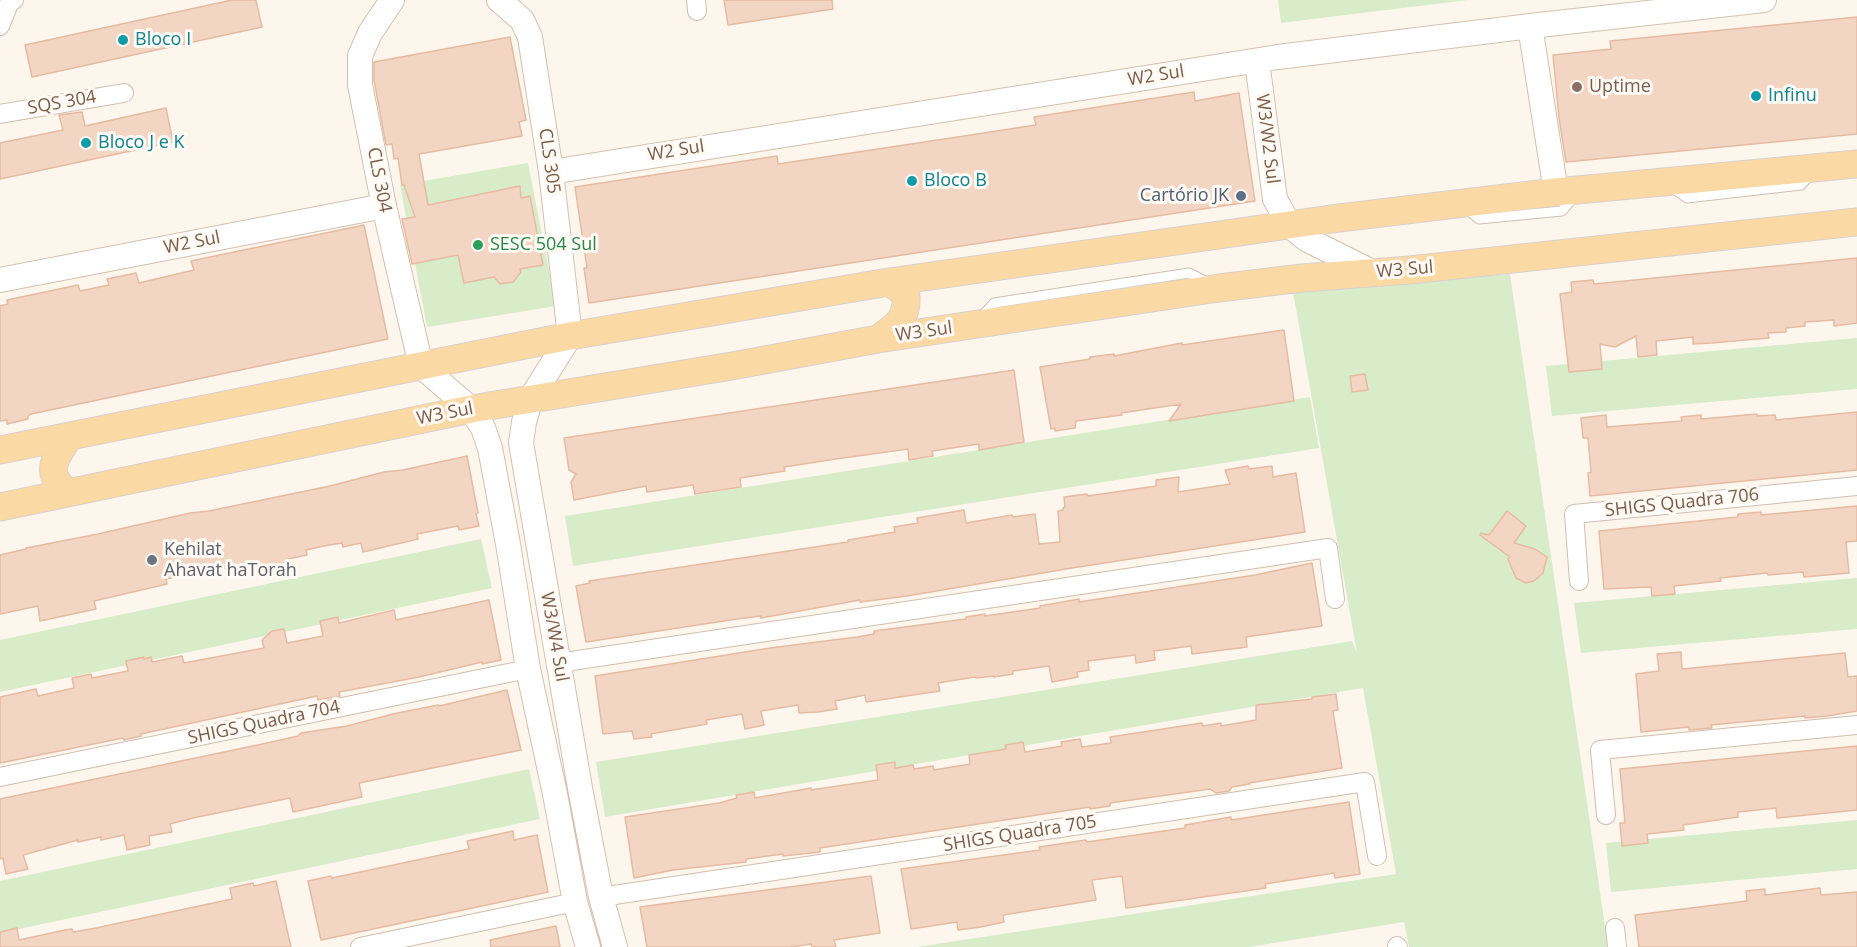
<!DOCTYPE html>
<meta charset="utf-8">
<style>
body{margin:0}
canvas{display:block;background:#fdf6ec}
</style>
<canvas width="1857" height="947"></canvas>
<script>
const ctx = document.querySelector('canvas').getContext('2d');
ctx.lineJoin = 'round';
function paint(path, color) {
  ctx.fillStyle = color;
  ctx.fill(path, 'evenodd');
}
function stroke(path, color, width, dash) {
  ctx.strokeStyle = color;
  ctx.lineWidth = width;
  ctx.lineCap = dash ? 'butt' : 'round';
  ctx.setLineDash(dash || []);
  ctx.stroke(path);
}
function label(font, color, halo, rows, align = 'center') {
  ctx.font = font + ' "Open Sans",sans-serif';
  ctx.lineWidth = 6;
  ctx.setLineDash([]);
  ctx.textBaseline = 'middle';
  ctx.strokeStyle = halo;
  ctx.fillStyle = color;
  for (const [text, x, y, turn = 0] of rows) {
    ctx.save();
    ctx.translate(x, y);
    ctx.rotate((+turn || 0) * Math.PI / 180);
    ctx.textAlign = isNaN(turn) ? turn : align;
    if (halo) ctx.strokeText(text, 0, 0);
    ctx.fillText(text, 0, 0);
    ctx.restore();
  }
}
const green = new Path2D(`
 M 1278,0 L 1468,0 L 1281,23 Z
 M 528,163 L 556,306 L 427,327 L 400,185 Z
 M 1510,274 L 1608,947 L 1409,947 L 1404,922 L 1249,947 L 917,947 L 1396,874 L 1363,688 L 605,817 L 596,762 L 1352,641 L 1357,653 L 1293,292 Z
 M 1857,338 L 1857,389 L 1552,416 L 1546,366 Z
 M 1310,397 L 1319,448 L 573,566 L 565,516 Z
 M 481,539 L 492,588 L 0,692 L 0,640 Z
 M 1857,578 L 1857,629 L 1581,653 L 1574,603 Z
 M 529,769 L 540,819 L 0,933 L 0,881 Z
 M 1857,820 L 1857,869 L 1611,892 L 1606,843 Z`);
const building = new Path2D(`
 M 232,0 L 256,0 L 262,27 L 32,77 L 25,45 Z
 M 724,0 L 832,0 L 833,9 L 728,25 Z
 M 1857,17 L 1857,134 L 1566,162 L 1559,118 L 1553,55 L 1611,49 L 1610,41 Z
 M 510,37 L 526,120 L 519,122 L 522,136 L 419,154 L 428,205 L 520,186 L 521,198 L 530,196 L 543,265 L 520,269 L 521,272 L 513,282 L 500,284 L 494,277 L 464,283 L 458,255 L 412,264 L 402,219 L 415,217 L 404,185 L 402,185 L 398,158 L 394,159 L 392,144 L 386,145 L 374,80 L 374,62 Z
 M 1194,92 L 1195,101 L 1239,93 L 1255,201 L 589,303 L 584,268 L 587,268 L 575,187 L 777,156 L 778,164 L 951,138 L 1036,125 L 1034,117 Z
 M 166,108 L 173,142 L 0,179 L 0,143 L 63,130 L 59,115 L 82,112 L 85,126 Z
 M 364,225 L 388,339 L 31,414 L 28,416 L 28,419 L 7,424 L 7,420 L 0,421 L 0,306 L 8,304 L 7,300 L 78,285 L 80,291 L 109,285 L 107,279 L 136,273 L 139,283 L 194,270 L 191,261 Z
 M 1857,258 L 1857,323 L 1834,326 L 1834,320 L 1805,322 L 1805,326 L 1786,328 L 1786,332 L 1768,333 L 1769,338 L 1712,343 L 1693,344 L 1693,337 L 1656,341 L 1657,355 L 1638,357 L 1636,336 L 1615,347 L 1600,344 L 1602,369 L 1569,372 L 1560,294 L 1572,292 L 1571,282 L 1593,280 L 1594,284 Z
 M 1284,330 L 1294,401 L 1169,421 L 1181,404 L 1121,413 L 1122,415 L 1076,421 L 1075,428 L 1055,431 L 1055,428 L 1051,429 L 1040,367 L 1090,359 L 1090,357 L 1114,354 L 1114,356 L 1182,343 L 1182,345 Z
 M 1014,370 L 1024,442 L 979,450 L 979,444 L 932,451 L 933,456 L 909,460 L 908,449 L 836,459 L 784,467 L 785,471 L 740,478 L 741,487 L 695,494 L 693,485 L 647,492 L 646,486 L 574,500 L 571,482 L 576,474 L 569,470 L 564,438 Z
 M 1365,374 L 1368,390 L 1352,392 L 1350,376 Z
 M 1857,412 L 1857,470 L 1590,496 L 1588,473 L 1591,472 L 1588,438 L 1583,438 L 1581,418 L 1606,415 L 1607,427 L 1682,421 L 1681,417 L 1701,415 L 1701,419 L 1757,414 L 1757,416 L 1775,415 L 1776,420 Z
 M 467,456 L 478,513 L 476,514 L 479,526 L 459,530 L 458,526 L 417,534 L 418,539 L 363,552 L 361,543 L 343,547 L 342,543 L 324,546 L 306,550 L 307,555 L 288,559 L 289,566 L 249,575 L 247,564 L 166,579 L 167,584 L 94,601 L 96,609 L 40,621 L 38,606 L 0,614 L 0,555 L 26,549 L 26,548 L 98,534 L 190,513 L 209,511 L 330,486 L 384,472 L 403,470 Z
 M 1248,466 L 1249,469 L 1272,466 L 1273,477 L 1296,473 L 1305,532 L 1072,568 L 907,596 L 860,602 L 860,600 L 761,618 L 761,616 L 737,619 L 586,642 L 576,586 L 590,583 L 589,581 L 848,542 L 848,540 L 895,532 L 894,527 L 918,523 L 917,518 L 964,510 L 966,523 L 1012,515 L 1013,517 L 1035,514 L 1039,544 L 1060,542 L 1058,511 L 1063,510 L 1063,508 L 1065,507 L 1064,497 L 1087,494 L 1088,496 L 1156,486 L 1156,480 L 1179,477 L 1178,492 L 1230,484 L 1225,470 Z
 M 1857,506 L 1857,541 L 1846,542 L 1849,573 L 1804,577 L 1803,572 L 1768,575 L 1767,573 L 1720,578 L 1721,581 L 1674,586 L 1675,594 L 1652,596 L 1651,587 L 1604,589 L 1599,531 L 1738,517 L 1738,514 L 1761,512 L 1761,515 Z
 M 1507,511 L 1526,526 L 1514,543 L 1535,549 L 1547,557 L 1543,573 L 1534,581 L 1526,583 L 1516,578 L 1508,559 L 1510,557 L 1480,535 L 1481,533 L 1489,535 Z
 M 1312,563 L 1322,626 L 1246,637 L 1247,647 L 1192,654 L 1191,646 L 1154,651 L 1155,660 L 1136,663 L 1135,655 L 1088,661 L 1089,670 L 1077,672 L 1078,677 L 1052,682 L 1049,666 L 1013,671 L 1013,674 L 994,677 L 994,676 L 976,678 L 975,677 L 938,683 L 940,691 L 866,702 L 865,695 L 835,701 L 837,709 L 818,712 L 799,713 L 798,705 L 761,711 L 764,725 L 745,729 L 742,714 L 706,720 L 707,724 L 651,734 L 652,737 L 634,739 L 632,731 L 603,734 L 595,676 L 770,648 L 857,637 L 874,634 L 874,631 L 966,619 L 966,617 L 985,614 L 985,616 L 1040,608 L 1040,606 L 1079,599 L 1079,602 L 1255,575 Z
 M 489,600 L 501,660 L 482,664 L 482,662 L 419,677 L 339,692 L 340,696 L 318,700 L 317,696 L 141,734 L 141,736 L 124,740 L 123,738 L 0,763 L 0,697 L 36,689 L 38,696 L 74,688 L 72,678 L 91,674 L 92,678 L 128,671 L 126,661 L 144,657 L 144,659 L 151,657 L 152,662 L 182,656 L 184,663 L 264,648 L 262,640 L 272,631 L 284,629 L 287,643 L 323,636 L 320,621 L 338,617 L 339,623 L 394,610 L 396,620 Z
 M 1681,652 L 1682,669 L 1845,653 L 1848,677 L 1857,676 L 1857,711 L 1827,716 L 1805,718 L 1805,716 L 1711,725 L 1712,728 L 1689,730 L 1689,727 L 1641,732 L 1636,674 L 1659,671 L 1657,654 Z
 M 507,690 L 521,750 L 359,783 L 362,797 L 293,812 L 290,798 L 193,818 L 170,824 L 172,832 L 149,836 L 150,845 L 127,850 L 124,835 L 101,840 L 101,837 L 78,842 L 78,840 L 23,855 L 28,869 L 6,874 L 3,858 L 0,859 L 0,799 L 267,743 L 298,736 L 301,733 L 347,726 L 393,714 L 438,705 L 439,706 Z
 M 1336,694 L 1338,710 L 1333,711 L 1342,768 L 1249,783 L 1250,784 L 1232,787 L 1229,791 L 1216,793 L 1210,789 L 1110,803 L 1110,806 L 1090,809 L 1090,807 L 820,848 L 820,852 L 783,856 L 783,854 L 746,859 L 746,862 L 673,870 L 634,878 L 625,817 L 719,803 L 737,798 L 736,795 L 754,792 L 755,798 L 811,788 L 811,790 L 878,780 L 876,765 L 895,762 L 895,768 L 913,765 L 914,769 L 933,766 L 934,770 L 970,764 L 969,755 L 1006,749 L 1005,745 L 1023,742 L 1025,752 L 1062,746 L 1061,742 L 1080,739 L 1082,747 L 1111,743 L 1110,737 L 1202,723 L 1203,726 L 1221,723 L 1221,726 L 1256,720 L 1256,705 L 1312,699 L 1312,697 Z
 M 1857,746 L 1857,810 L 1777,818 L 1776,808 L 1738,812 L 1738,817 L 1683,825 L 1684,830 L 1647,834 L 1648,843 L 1622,846 L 1620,823 L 1625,823 L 1620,769 Z
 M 1349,802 L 1360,874 L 1335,878 L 1334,873 L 1265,884 L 1266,888 L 1126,908 L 1122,876 L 1092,880 L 1096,900 L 1003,915 L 1004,922 L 981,927 L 958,930 L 957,922 L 911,929 L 901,869 L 1040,850 L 1039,847 L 1086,840 L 1087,842 L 1185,828 L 1185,825 L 1231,817 L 1231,820 Z
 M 513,831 L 514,840 L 537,835 L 548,892 L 321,940 L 308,881 L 331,876 L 332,878 L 469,849 L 467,841 Z
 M 871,876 L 880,933 L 834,940 L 836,947 L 812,947 L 811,944 L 790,947 L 647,947 L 640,907 Z
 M 276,881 L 291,947 L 0,947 L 0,932 L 17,928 L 19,940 L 65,930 L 72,929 L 73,932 L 96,928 L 232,899 L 230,888 L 253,883 L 254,886 Z
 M 1820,888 L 1821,895 L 1857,892 L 1857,947 L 1639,947 L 1635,915 L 1747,901 L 1746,891 L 1765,889 L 1765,895 Z
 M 556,926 L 560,947 L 491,947 L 490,940 Z`);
const lane = new Path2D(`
 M 1673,188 L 1687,198 L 1801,185 L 1810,175
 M 1466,208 L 1479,219 L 1562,211 L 1574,197
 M 981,317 L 994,303 L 1189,273 L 1209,283`);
const street = new Path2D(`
 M 696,0 L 697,11
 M 0,26 L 10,1 L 14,0
 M 0,114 L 124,93
 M 1579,581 L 1574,514 L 1857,486
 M 558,663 L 1328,548 L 1335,599
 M 0,777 L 528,669
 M 1606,815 L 1600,750 L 1857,725
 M 601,897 L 1365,782 L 1377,856
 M 1615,928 L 1617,947
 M 1397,946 L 1398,947
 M 360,947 L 575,902`);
const secondary = new Path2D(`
 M 392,0 L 370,33 L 360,56 L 360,85 L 384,206 L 421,366 L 471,409 L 483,428 L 490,448 L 508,544 L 528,669 L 555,794 L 575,902 L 588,947
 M 499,0 L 522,20 L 530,37 L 551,172 L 570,336 L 531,398 L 524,422 L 521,443 L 580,788 L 601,897 L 615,947
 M 1530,26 L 1556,192
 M 1257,61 L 1275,199 L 1290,226 L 1306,239 L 1374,273
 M 551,172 L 1278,57 L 1539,25 L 1764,0
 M 0,280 L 384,206`);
const primary = new Path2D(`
 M 878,339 C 895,326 907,321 906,297 L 901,290 L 889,282
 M 0,450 L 570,336 L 889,282 L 1331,219 L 1556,192 L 1857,164
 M 67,493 C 63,488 57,483 55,477 C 49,463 63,446 70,436
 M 0,507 L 471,409 L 732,366 L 878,339 L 1219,288 L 1302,278 L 1410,270 L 1857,222`);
const markers = [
 [123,40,6,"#0f9aa8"],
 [1577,87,6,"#8d6e63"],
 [1756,96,6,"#0f9aa8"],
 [86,143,6,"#0f9aa8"],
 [912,181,6,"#0f9aa8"],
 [1241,196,6,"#5c6f8a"],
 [478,245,6,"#2e9e5b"],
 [152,560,6,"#6b7280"]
];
const cultureNames = [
 ["Bloco I",135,40],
 ["Infinu",1768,96],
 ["Bloco J e K",98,143],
 ["Bloco B",924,181]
];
const streetNames = [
 ["W2 Sul",1156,76,-9],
 ["SQS 304",62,103,-10],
 ["W3/W2 Sul",1267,139,83],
 ["W2 Sul",676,151,-9],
 ["CLS 305",549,161,82],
 ["CLS 304",379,180,79],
 ["W2 Sul",192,243,-11],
 ["W3 Sul",1405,270,-5],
 ["W3 Sul",924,332,-8],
 ["W3 Sul",445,414,-11],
 ["SHIGS Quadra 706",1682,503,-6],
 ["W3/W4 Sul",554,637,80],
 ["SHIGS Quadra 704",264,723,-12],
 ["SHIGS Quadra 705",1020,834,-9]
];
const educationNames = [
 ["Uptime",1589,87]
];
const serviceNames = [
 ["Cartório JK",1229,196]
];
const leisureNames = [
 ["SESC 504 Sul",490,245]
];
const worshipNames = [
 ["Kehilat",164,550],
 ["Ahavat haTorah",164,571]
];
paint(green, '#d8ecc9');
paint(building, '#f3d5c3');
stroke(building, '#e6bba3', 1.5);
stroke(lane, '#d1beb0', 11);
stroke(street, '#d1beb0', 20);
stroke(secondary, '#d6c0b0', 26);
stroke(primary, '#dad1cd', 29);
stroke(lane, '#fff', 9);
stroke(street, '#fff', 18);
stroke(secondary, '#fff', 24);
stroke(primary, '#fbd9a5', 27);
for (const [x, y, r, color] of markers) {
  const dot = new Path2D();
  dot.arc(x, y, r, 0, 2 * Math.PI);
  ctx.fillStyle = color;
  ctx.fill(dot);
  stroke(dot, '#fffaf3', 2);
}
label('18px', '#0d838f', '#fffaf3', cultureNames, 'left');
label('18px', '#7a5c4d', '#fffaf3', streetNames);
label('18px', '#785e54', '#fffaf3', educationNames, 'left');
label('18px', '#4e5e75', '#fffaf3', serviceNames, 'right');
label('18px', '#27864d', '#fffaf3', leisureNames, 'left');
label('18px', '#5b616d', '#fffaf3', worshipNames, 'left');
</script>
